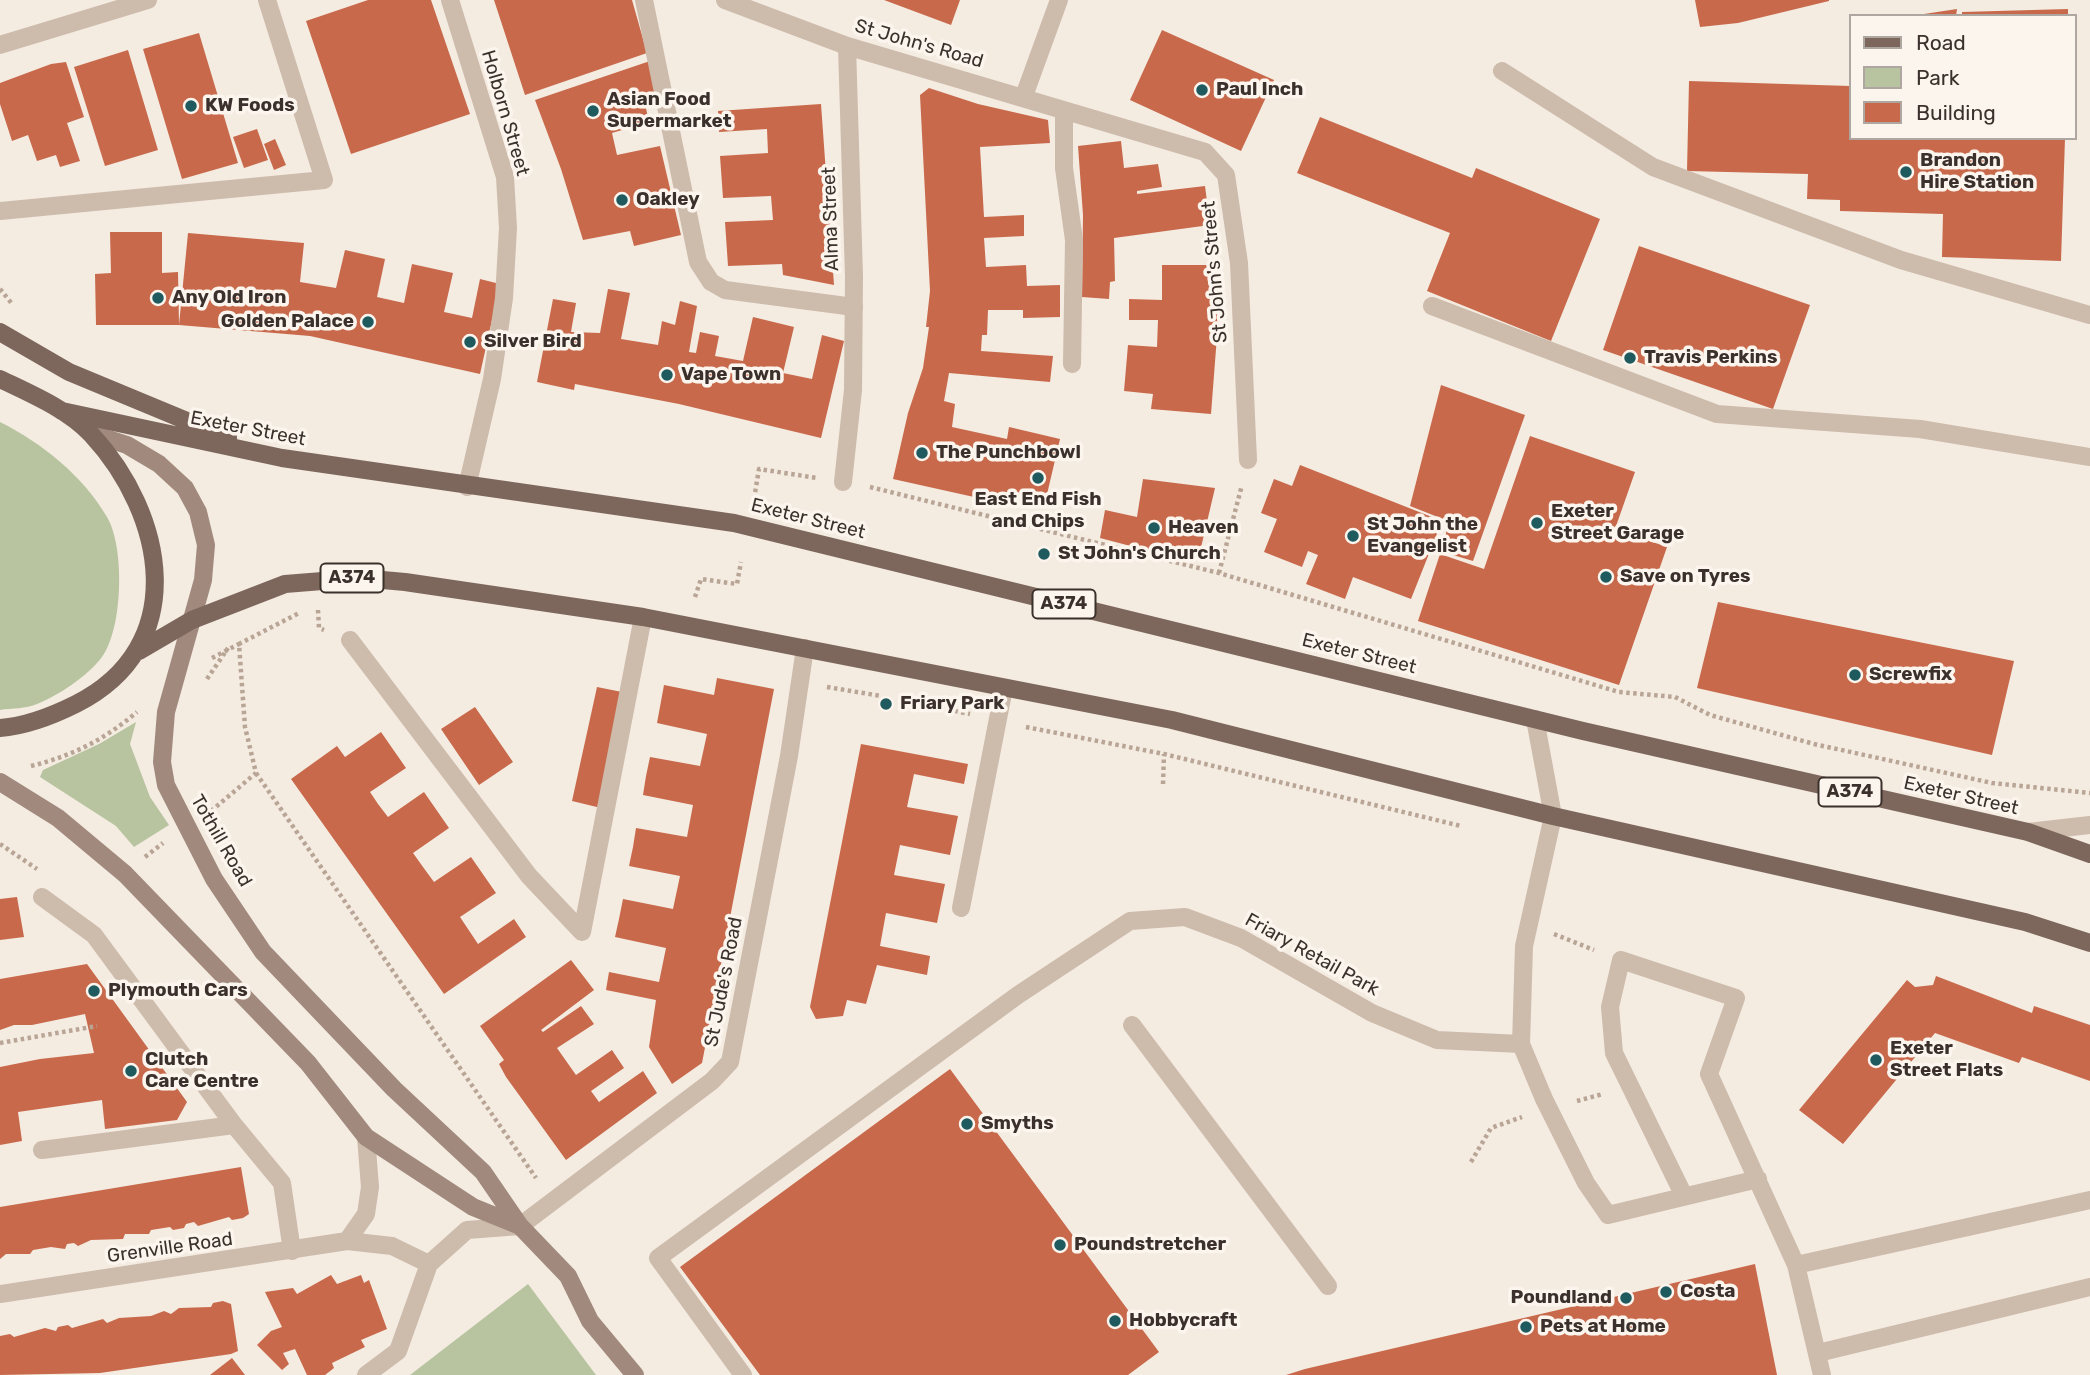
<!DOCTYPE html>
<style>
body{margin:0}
#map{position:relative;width:2090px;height:1375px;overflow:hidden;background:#f4ebe1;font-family:Rubik,sans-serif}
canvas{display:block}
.legend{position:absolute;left:1849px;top:14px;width:228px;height:126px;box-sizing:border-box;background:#fbf5ee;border:2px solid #aea6a0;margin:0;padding:9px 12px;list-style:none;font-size:21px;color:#3b302b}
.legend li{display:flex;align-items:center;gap:14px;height:35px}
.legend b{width:35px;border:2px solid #aea6a0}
</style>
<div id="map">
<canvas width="2090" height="1375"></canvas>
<ul class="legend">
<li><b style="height:9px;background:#7d675c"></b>Road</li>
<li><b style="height:19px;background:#b8c4a0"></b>Park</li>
<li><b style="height:19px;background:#c8694b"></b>Building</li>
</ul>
</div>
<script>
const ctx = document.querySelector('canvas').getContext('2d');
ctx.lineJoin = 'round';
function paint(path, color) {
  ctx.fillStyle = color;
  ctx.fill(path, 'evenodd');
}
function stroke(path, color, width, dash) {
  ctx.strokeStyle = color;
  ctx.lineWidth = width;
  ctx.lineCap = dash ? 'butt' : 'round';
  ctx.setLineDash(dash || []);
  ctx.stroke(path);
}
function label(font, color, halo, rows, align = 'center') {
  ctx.font = font + ' Rubik,sans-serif';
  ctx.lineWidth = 7;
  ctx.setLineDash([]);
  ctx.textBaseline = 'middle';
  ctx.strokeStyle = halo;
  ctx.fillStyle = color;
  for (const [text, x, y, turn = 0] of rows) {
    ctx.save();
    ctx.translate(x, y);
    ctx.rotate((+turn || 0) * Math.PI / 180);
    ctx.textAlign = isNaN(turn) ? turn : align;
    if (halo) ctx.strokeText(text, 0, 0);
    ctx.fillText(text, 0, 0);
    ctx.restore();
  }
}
const green = new Path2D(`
 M 0,422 C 42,443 83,476 107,517 C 125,547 123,629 102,657 C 88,676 59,695 37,704 C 26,709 12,708 0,710 Z
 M 136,722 L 130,744 L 150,797 L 169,825 L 134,847 L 116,826 L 40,777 L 43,770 L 99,744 Z
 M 528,1284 L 596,1375 L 410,1375 Z`);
const building = new Path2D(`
 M 368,0 L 431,0 L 470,114 L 351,154 L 306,21 Z
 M 494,0 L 632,0 L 647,53 L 525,95 Z
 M 884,0 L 960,0 L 951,25 Z
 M 1695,0 L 1829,0 L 1829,1 L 1738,23 L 1700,27 Z
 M 1957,9 L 1956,16 L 1924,16 L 1924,14 Z
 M 2068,9 L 2068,16 L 1962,16 L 1962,12 Z
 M 1162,30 L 1274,80 L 1241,151 L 1130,100 Z
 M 199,33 L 238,163 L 182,179 L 143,49 Z
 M 128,50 L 158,150 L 105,166 L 74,67 Z
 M 650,61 L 659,94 L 644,99 L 649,122 L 612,133 L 617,155 L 660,146 L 681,235 L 634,246 L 630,231 L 583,240 L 561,169 L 535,100 Z
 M 66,62 L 84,117 L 67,123 L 80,161 L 60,167 L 56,155 L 37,161 L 28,135 L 12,141 L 0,104 L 0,83 L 51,64 Z
 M 1689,81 L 1850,86 L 1850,138 L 2065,138 L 2061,261 L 1942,257 L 1943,214 L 1840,211 L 1840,200 L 1807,199 L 1808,174 L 1687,171 Z
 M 929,88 L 978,104 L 1048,120 L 1050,143 L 980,147 L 984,217 L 1024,215 L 1024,236 L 984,238 L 986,267 L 1026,265 L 1027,286 L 1060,285 L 1060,317 L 1023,318 L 1023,310 L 988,310 L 987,335 L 982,335 L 981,351 L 1053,356 L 1050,382 L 949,373 L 944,401 L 955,404 L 952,427 L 1007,439 L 1009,427 L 1060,439 L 1044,507 L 993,495 L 992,501 L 893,479 L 908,413 L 923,368 L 929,327 L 926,327 L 930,291 L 920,95 Z
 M 821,104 L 834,285 L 783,275 L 782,264 L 728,266 L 725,222 L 773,220 L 771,196 L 723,198 L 720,156 L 768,153 L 767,129 L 719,132 L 718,111 Z
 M 1320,117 L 1472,178 L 1476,168 L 1600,219 L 1551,341 L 1427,291 L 1450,233 L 1297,173 Z
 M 257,129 L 268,160 L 244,168 L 233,137 Z
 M 275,139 L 286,165 L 274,170 L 264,144 Z
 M 1121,141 L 1124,168 L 1158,164 L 1162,187 L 1137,191 L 1137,194 L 1205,186 L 1210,225 L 1114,238 L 1115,281 L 1110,282 L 1109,299 L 1082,297 L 1083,215 L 1078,146 Z
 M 110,232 L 162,232 L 162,273 L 178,272 L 179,325 L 96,325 L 95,274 L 111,273 Z
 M 188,233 L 304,243 L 300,282 L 336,288 L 345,250 L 385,259 L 377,297 L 404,303 L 412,264 L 453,273 L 444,312 L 472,318 L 480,279 L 500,284 L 480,374 L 310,336 L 179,325 Z
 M 1639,246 L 1810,305 L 1773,409 L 1603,350 Z
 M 1162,265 L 1218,265 L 1217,336 L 1211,414 L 1151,409 L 1153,394 L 1124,391 L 1128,345 L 1157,347 L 1158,320 L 1129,320 L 1129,299 L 1162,300 Z
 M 608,289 L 630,293 L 621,339 L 658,345 L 662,321 L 675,325 L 680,301 L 697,306 L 689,352 L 696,353 L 700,332 L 719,336 L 715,356 L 743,361 L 753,317 L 794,327 L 783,373 L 812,379 L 822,335 L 844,341 L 821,438 L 679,404 L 575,384 L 574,390 L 537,382 L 553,299 L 576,303 L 571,332 L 600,333 Z
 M 1441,385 L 1525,415 L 1473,561 L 1443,552 L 1448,521 L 1410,506 Z
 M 1530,436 L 1635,472 L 1615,529 L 1667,547 L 1619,685 L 1418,621 L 1440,554 L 1484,569 Z
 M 1300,465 L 1442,521 L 1411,599 L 1353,577 L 1345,599 L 1306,584 L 1318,555 L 1308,551 L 1302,567 L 1264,552 L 1277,519 L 1261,513 L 1274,479 L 1292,486 Z
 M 1143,479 L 1215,488 L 1199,556 L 1188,561 L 1100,538 L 1105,510 L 1137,517 Z
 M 1718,602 L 2014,661 L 1992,755 L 1697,688 Z
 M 717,678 L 774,689 L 702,1063 L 672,1084 L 649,1047 L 656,1000 L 606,990 L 609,972 L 659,982 L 666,948 L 615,937 L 619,919 L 623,899 L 673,909 L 680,876 L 629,866 L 633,847 L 636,828 L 687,837 L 693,805 L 643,795 L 646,776 L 650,757 L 700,766 L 707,734 L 657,723 L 664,685 L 714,695 Z
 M 597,687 L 627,693 L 601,808 L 572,801 Z
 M 475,707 L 513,762 L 479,785 L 441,729 Z
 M 381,732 L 406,768 L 370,792 L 378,804 L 388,817 L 424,792 L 449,828 L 413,853 L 423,867 L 434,882 L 471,857 L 496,893 L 460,917 L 478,944 L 514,919 L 526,937 L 444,994 L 291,779 L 337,746 L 345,757 Z
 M 861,744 L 968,764 L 964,784 L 914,774 L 907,807 L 958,816 L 950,855 L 900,845 L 894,875 L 945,884 L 937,923 L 886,913 L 880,946 L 930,956 L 927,975 L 877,965 L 866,1004 L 847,1000 L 843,1016 L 816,1019 L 810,1007 Z
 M 17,897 L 24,937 L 0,940 L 0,899 Z
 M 571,960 L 594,990 L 541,1030 L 543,1032 L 581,1006 L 594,1024 L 557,1048 L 576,1075 L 612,1050 L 624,1068 L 591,1091 L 599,1102 L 643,1071 L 657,1093 L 566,1160 L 506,1077 L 499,1064 L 504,1060 L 480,1026 Z
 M 87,964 L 187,1102 L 177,1120 L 105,1129 L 102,1100 L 18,1112 L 22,1141 L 0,1145 L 0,1067 L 40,1059 L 94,1053 L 85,1014 L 32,1025 L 14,1025 L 0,1030 L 0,979 Z
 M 1936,976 L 2032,1013 L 2034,1006 L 2090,1025 L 2090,1081 L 2022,1057 L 2019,1063 L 1935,1033 L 1843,1144 L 1799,1110 L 1907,980 L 1915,987 L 1933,985 Z
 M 950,1069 L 1159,1352 L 1128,1375 L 760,1375 L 680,1267 Z
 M 241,1167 L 249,1214 L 243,1218 L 232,1220 L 229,1217 L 198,1226 L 194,1222 L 186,1224 L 184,1228 L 173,1230 L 170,1227 L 151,1230 L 149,1234 L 125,1234 L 123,1239 L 91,1240 L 78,1246 L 74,1243 L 67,1244 L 65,1249 L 51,1247 L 33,1250 L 30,1254 L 6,1254 L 0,1259 L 0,1207 Z
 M 1755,1264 L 1777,1375 L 1286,1375 L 1305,1369 Z
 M 331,1275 L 337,1284 L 361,1275 L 364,1283 L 369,1280 L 387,1329 L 361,1340 L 365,1347 L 332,1363 L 334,1368 L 325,1375 L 307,1375 L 295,1349 L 283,1353 L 289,1364 L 282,1370 L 257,1345 L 271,1331 L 282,1327 L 265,1292 L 293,1288 L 297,1294 Z
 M 223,1301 L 231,1304 L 238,1351 L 231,1354 L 100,1373 L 0,1375 L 0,1336 L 10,1334 L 14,1337 L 45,1328 L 56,1331 L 58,1327 L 68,1325 L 72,1328 L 103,1319 L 107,1323 L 119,1318 L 151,1316 L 164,1311 L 171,1314 L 179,1308 L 211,1307 L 213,1303 Z
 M 232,1358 L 245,1375 L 210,1375 Z`);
const path = new Path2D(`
 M 0,289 L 13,305
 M 870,487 L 1219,573 L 1619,692 L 1675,697 L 1710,715 L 1814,744 L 1992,783 L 2090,793
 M 754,499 L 759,469 L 817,478
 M 1219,573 L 1242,485
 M 695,597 L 701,579 L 737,584 L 741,562
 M 318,610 L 319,628 L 324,630
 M 212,658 L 239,644
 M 207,679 L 228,648
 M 827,687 L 881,696
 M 920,704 L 970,714
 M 1026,727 L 1164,754 L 1461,826
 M 31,766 C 72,756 104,740 137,712
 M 256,773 L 536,1178
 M 1163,784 L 1164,754
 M 211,811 L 256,773 L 245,727 L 239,644 L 299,613
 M 0,844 L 37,869
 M 145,857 L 163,843
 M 1554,934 L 1594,950
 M 0,1043 L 97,1026
 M 1577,1101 L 1603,1094
 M 1471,1162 L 1491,1128 L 1522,1117`);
const lane = new Path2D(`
 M 644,0 L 698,262 L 711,282 L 725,290 L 854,307
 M 1502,71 L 1653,167 L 1901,260 L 2090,315
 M 1064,112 L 1064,168 L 1074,240 L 1072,364
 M 0,211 L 324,180 L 267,0
 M 1432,306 L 1717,414 L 1920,429 L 2090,457
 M 350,640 L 529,876 L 582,932 L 643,617
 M 1553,816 L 1524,946 L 1521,1044 L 1544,1099 L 1586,1183 L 1608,1215 L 1758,1179
 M 42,897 L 94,935 L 234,1125 L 282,1183 L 292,1251
 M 961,908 L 1004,688
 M 1132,1025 L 1328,1286
 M 42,1150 L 234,1125
 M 1684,1196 L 1614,1053 L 1610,1007 L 1621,960 L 1736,998 L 1709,1074 L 1796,1265 L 1822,1375
 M 1796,1265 L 2090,1200
 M 1818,1353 L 2090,1287
 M 743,1375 L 658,1258 L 1018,995 L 1130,921 L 1185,917 L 1241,938 L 1372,1013 L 1437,1040 L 1521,1044`);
const street = new Path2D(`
 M 450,0 L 505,177 L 508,228 L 504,298 L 492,379 L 467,487
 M 725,0 L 847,46 L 1205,152 L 1226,175 L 1239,263 L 1248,460
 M 0,45 L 148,0
 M 1024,96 L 1059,0
 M 843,482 L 853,390 L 854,277 L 847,46
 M 1535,719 L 1553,816
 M 2028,832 L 2090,825
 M 347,1241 L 366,1214 L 370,1187 L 366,1137
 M 0,1294 L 347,1241 L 392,1246 L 429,1264
 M 366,1375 L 398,1351 L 429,1264 L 467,1230 L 520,1226 L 712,1081 L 730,1062 L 789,756 L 805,648`);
const secondary = new Path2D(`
 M 90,433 L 127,445 L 159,464 L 185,488 L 198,512 L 206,545 L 203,580 L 166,712 L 162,762 L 166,785 L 214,879 L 263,952 L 394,1089 L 483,1172 L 520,1226 L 568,1276 L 590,1321 L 635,1375
 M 0,782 L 58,818 L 125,874 L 308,1063 L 366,1137 L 473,1207 L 520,1226`);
const primary = new Path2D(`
 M 0,332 L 69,372 L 228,438
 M 0,379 C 31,394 67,409 91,434 C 166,515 191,646 76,704 C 52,716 27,726 0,728
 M 62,411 L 282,458 L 734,523 L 1583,731 L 2028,832 L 2090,854
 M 139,651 L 192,620 L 285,584 L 360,578 L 405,582 L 643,617 L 1172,720 L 1553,816 L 2025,922 L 2090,943`);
const markers = [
 [1202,90,7,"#1f5a5e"],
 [191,106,7,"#1f5a5e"],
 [593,111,7,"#1f5a5e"],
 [1906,172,7,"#1f5a5e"],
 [622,200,7,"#1f5a5e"],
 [158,298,7,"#1f5a5e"],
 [368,322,7,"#1f5a5e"],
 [470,342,7,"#1f5a5e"],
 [1630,358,7,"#1f5a5e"],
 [667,375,7,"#1f5a5e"],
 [922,453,7,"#1f5a5e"],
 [1038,478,7,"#1f5a5e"],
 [1537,523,7,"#1f5a5e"],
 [1154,528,7,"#1f5a5e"],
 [1353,536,7,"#1f5a5e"],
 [1044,554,7,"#1f5a5e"],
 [1606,577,7,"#1f5a5e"],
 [1855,675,7,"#1f5a5e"],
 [886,704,7,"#1f5a5e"],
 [94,991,7,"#1f5a5e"],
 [1876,1060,7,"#1f5a5e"],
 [131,1071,7,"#1f5a5e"],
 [967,1124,7,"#1f5a5e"],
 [1060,1245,7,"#1f5a5e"],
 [1666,1292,7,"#1f5a5e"],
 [1626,1298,7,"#1f5a5e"],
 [1115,1321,7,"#1f5a5e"],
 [1526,1327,7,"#1f5a5e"]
];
const shields = [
 [352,578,63],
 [1064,604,63],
 [1850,792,63]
];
const shieldNames = [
 ["A374",352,578],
 ["A374",1064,604],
 ["A374",1850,792]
];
const streetNames = [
 ["St John's Road",919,44,16],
 ["Holborn Street",505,113,74],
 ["Alma Street",831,219,-92],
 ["St John's Street",1215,272,-95],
 ["Exeter Street",248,429,11],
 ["Exeter Street",808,519,14],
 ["Exeter Street",1359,654,14],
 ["Exeter Street",1961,796,13],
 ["Tothill Road",221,841,60],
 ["Friary Retail Park",1312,955,29],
 ["St Jude's Road",724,982,-79],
 ["Grenville Road",170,1248,-8]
];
const poiNames = [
 ["Paul Inch",1216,90],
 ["Asian Food",607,100],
 ["Supermarket",607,122],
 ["KW Foods",205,106],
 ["Brandon",1920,161],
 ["Hire Station",1920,183],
 ["Oakley",636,200],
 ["Any Old Iron",172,298],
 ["Golden Palace",354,322,"right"],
 ["Silver Bird",484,342],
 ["Travis Perkins",1644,358],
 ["Vape Town",681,375],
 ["The Punchbowl",936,453],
 ["East End Fish",1038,500,"center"],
 ["and Chips",1038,522,"center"],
 ["Exeter",1551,512],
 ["Street Garage",1551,534],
 ["St John the",1367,525],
 ["Evangelist",1367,547],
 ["Heaven",1168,528],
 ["St John's Church",1058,554],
 ["Save on Tyres",1620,577],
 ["Screwfix",1869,675],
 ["Friary Park",900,704],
 ["Plymouth Cars",108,991],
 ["Exeter",1890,1049],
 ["Street Flats",1890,1071],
 ["Clutch",145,1060],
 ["Care Centre",145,1082],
 ["Smyths",981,1124],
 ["Poundstretcher",1074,1245],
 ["Costa",1680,1292],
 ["Poundland",1612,1298,"right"],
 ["Hobbycraft",1129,1321],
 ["Pets at Home",1540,1327]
];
paint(green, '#b8c4a0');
paint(building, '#c8694b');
stroke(path, '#b9a596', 4.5, [3.5, 3.5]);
stroke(lane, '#cdbbac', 18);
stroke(street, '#cdbbac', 18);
stroke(secondary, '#a18a7d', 18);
stroke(primary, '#7d675c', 18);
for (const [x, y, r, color] of markers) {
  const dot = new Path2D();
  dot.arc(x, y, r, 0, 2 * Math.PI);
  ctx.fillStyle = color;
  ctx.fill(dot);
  stroke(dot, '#fbf5ee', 2.5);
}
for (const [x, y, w] of shields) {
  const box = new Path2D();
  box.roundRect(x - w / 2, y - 14.5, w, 29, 5);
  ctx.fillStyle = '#fbf5ee';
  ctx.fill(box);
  stroke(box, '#3b302b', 2);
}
label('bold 18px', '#3b302b', null, shieldNames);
label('19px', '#3b302b', '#fbf5ee', streetNames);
label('bold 19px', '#3b302b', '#fbf5ee', poiNames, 'left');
</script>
